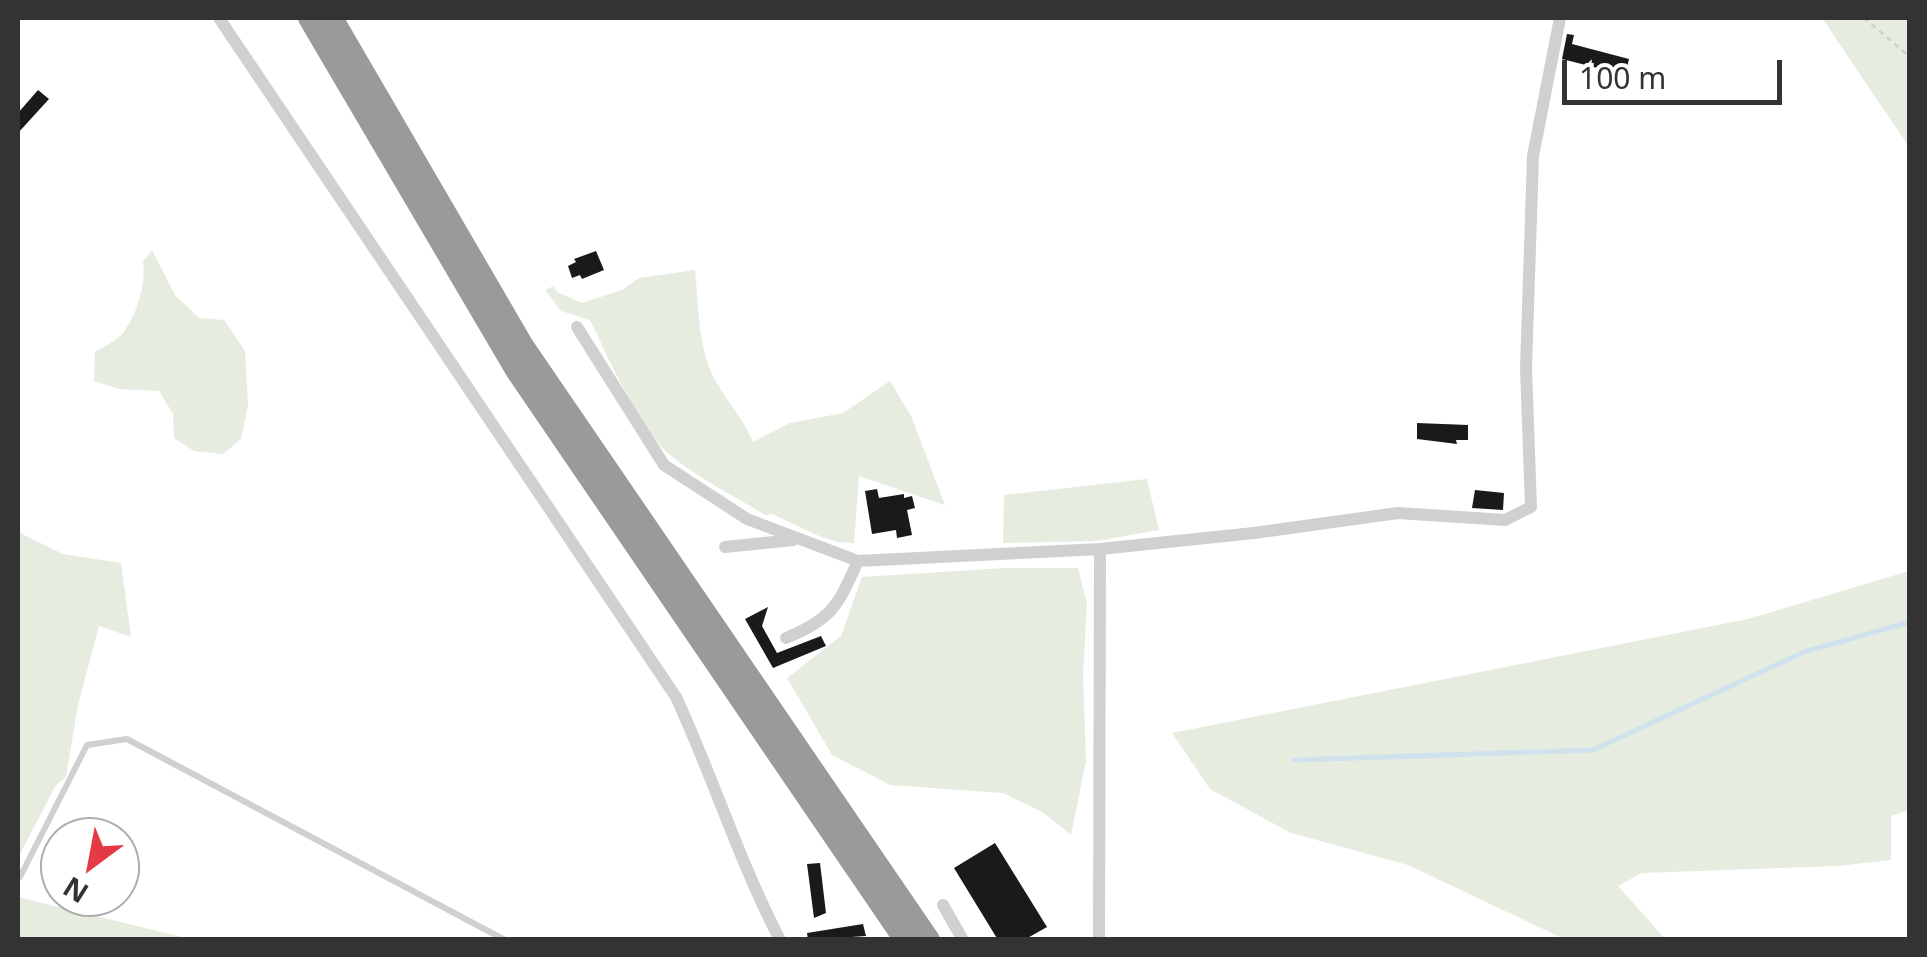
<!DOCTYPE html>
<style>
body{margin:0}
#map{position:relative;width:1927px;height:957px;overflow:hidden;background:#fff;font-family:"Noto Sans",sans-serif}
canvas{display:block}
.frame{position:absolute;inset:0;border:20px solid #333;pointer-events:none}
.north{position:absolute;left:40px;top:817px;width:100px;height:100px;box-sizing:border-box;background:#fff;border:2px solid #adadad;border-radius:50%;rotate:212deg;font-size:28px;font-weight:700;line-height:40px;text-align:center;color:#333}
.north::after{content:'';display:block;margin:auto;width:35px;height:45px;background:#e63946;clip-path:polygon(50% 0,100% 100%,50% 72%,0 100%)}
.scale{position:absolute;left:1562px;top:60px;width:220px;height:45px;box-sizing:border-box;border:5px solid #333;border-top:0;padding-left:12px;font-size:30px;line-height:35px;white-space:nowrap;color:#333;-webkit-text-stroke:8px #fff;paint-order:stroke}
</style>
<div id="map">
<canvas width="1927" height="957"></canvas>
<div class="frame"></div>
<div class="north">N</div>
<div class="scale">100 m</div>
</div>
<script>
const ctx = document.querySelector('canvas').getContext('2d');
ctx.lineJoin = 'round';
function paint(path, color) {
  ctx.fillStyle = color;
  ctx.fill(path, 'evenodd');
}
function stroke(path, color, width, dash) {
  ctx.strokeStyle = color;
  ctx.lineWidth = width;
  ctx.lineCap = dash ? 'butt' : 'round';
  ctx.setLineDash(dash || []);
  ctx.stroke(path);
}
const green = new Path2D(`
 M 1822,18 L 1909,18 L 1909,147 Z
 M 152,250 L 175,295 L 199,318 L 224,320 L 245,351 L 248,406 L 241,439 L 223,454 L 194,451 L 174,438 L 173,414 L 159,391 L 119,389 L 94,381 L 95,352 C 104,346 117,341 123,333 C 137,314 146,286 143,262 Z
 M 695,270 C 698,298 698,331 706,358 C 715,390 741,412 753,442 L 790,423 L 843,413 L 890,381 L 911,416 L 945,505 L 859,476 L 854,543 L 838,542 L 819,536 L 772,514 L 765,515 C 733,495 697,478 668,453 C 640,429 607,355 590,320 L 561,311 L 545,290 L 554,286 L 557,292 L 582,303 L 622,290 L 639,278 Z
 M 1147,479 L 1159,530 L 1097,541 L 1003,543 L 1004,495 Z
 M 18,532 L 63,554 L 121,563 L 131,637 L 99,626 L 78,705 L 66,777 L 56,785 L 18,858 Z
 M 1005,568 L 1078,568 L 1087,604 L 1083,674 L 1086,761 L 1071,835 L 1044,813 L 1003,793 L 890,785 L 832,755 L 787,678 L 841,636 L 862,577 Z
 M 1909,571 L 1909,810 L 1891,816 L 1891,860 L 1838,866 L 1642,873 L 1618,886 L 1665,939 L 1564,939 L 1408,865 L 1291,833 L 1210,789 L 1172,733 L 1748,619 Z
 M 18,897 L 190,939 L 18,939 Z`);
const stream = new Path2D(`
 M 1294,760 L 1593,750 L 1804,652 L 1910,622`);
const building = new Path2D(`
 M 1567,34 L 1574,35 L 1572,44 L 1629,59 L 1625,75 L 1562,59 Z
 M 38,90 L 49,99 L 18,133 L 18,113 Z
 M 596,251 L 604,270 L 582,279 L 580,275 L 572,278 L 568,266 L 576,262 L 574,259 Z
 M 1417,423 L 1468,425 L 1468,440 L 1456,440 L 1457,444 L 1417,439 Z
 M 877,489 L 879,498 L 904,494 L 904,498 L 912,496 L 915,508 L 907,510 L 912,535 L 897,538 L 896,530 L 872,534 L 865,491 Z
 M 1475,490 L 1504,493 L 1503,510 L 1472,508 Z
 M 768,607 L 762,626 L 777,653 L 821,636 L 826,646 L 773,668 L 745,619 Z
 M 995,843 L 1047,927 L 1024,940 L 998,940 L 954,868 Z
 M 820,863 L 826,913 L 814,918 L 807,864 Z
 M 863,924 L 866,936 L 808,940 L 807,933 Z`);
const path = new Path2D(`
 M 1864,18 L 1910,57`);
const lane = new Path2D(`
 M 20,877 L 87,745 L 127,739 L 505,940`);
const street = new Path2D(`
 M 219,18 L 676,697 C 713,777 739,861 780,940
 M 577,327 L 664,465 L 747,519 L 858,561 L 1100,549 L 1254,533 L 1398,513 L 1505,520 L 1531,507 L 1526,368 L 1533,156 L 1560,18
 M 725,547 L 793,540
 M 786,638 C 833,619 838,605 858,561
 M 943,905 L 963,940
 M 1099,940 L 1100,549`);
const highway = new Path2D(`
 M 309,18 L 516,370 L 905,940
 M 332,18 L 523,346 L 929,940`);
paint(green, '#e6ecdf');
stroke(stream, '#cfe2ee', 5);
paint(building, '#1a1a1a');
stroke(path, '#cdcdcd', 2.5, [5, 5]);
stroke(lane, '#d0d0d0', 6);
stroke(street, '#d0d0d0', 12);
stroke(highway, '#9a9a9a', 22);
</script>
